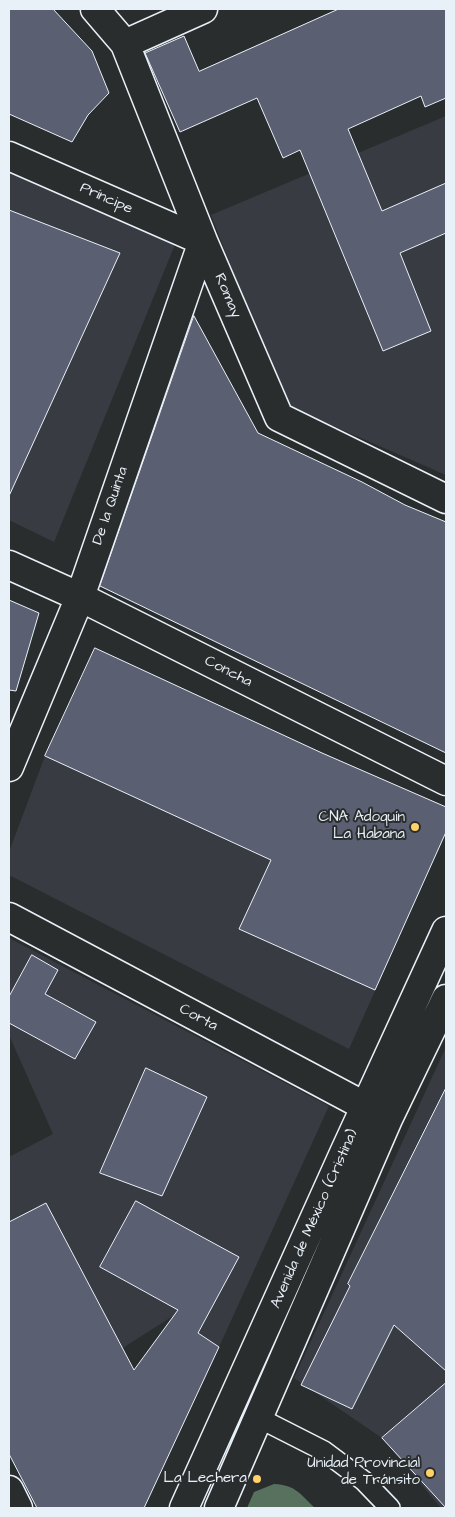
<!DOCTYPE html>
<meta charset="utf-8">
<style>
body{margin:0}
#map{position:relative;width:455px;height:1517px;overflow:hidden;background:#2a2d2e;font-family:"Architects Daughter",sans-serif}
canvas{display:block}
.frame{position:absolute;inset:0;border:10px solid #e8f1f8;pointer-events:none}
</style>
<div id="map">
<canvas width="455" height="1517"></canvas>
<div class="frame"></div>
</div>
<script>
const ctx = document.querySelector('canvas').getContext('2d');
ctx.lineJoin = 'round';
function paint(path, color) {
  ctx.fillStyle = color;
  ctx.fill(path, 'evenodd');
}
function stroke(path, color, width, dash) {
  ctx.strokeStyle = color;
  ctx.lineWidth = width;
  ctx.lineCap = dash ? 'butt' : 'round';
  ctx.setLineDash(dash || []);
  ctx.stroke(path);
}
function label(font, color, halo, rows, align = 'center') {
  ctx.font = font + ' "Architects Daughter",sans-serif';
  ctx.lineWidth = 4;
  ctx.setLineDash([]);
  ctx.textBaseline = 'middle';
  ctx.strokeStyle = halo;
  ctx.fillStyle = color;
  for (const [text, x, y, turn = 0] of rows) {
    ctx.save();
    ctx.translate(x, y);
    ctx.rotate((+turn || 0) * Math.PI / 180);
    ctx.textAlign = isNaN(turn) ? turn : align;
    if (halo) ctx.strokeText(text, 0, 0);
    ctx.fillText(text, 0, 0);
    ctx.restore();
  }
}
const built = new Path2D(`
 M 446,116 L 446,475 L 285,405 L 211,215 Z
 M 9,171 L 176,242 L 54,542 L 9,520 Z
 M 95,648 L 296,741 L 446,807 L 446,832 L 349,1049 L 9,875 L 9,852 L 45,756 Z
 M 9,938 L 329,1106 L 219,1347 L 173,1316 L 9,1420 L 9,1157 L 53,1134 L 9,1035 Z
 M 446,1047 L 446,1508 L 441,1508 L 382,1438 L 294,1378 Z`);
const green = new Path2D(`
 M 274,1484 C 296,1485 300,1494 315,1508 L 247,1508 L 254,1492 Z`);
const building = new Path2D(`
 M 9,9 L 53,9 L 92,51 L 109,93 L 88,115 L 72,142 L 9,114 Z
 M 339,9 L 446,9 L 446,98 L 425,107 L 421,96 L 348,129 L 382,211 L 446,183 L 446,233 L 400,253 L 431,331 L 383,351 L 300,150 L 283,158 L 257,98 L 180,132 L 145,53 L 184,36 L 199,71 Z
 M 9,210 L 120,253 L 9,496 Z
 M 194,316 L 258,433 L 362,482 L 405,505 L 446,522 L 446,753 L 100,586 Z
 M 9,600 L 39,613 L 16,691 L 9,690 Z
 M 95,648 L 322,753 L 446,807 L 446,832 L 375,990 L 239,929 L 271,860 L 45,756 Z
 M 32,955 L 58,970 L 45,994 L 96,1022 L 75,1059 L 9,1023 L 9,997 Z
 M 146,1068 L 207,1097 L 162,1196 L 100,1173 Z
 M 446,1088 L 446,1371 L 394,1325 L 352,1409 L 301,1385 L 350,1286 L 348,1284 Z
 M 136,1201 L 239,1257 L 198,1333 L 219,1347 L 144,1508 L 37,1508 L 9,1454 L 9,1222 L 46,1203 L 134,1370 L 178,1310 L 100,1267 Z
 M 446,1383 L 446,1508 L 382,1438 Z`);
const service = new Path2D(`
 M 259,1418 L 324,1451 L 364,1481 L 390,1508`);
const minor = new Path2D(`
 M 95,9 L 125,44 L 203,241 L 279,417 L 446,499
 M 125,44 L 203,9
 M 9,156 L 203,241 L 80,597 L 9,767
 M 9,565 L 80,597 L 446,781
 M 9,917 L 387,1118
 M 9,1490 L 18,1508`);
const primary = new Path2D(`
 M 184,1508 L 344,1153 L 446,931
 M 219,1508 L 388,1119 L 446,999`);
const markers = [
 [415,827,5,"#ffd166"],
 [430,1473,5,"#ffd166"],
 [257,1479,5,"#ffd166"]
];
const streetNames = [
 ["Príncipe",106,199,24],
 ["Romay",227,296,67],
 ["De la Quinta",111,506,-71],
 ["Concha",228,672,27],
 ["Corta",198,1018,28],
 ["Avenida de México (Cristina)",315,1219,-66]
];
const poiNames = [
 ["CNA Adoquín",405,818],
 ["La Habana",405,835],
 ["Unidad Provincial",420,1464],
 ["de Tránsito",420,1481],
 ["La Lechera",247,1479]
];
paint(built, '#383c42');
paint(green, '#58705e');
paint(building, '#5a5f71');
stroke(building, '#e8f1f8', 1);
stroke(service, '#e8f1f8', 22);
stroke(minor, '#e8f1f8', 31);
stroke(primary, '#e8f1f8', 31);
stroke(service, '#2a2d2e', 19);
stroke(minor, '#2a2d2e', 28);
stroke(primary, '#2a2d2e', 28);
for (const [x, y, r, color] of markers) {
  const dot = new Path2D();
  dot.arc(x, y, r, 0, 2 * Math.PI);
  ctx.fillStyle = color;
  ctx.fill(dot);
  stroke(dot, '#2a2d2e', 2);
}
label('15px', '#e8f1f8', '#2a2d2e', streetNames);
label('15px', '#e8f1f8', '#2a2d2e', poiNames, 'right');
</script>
